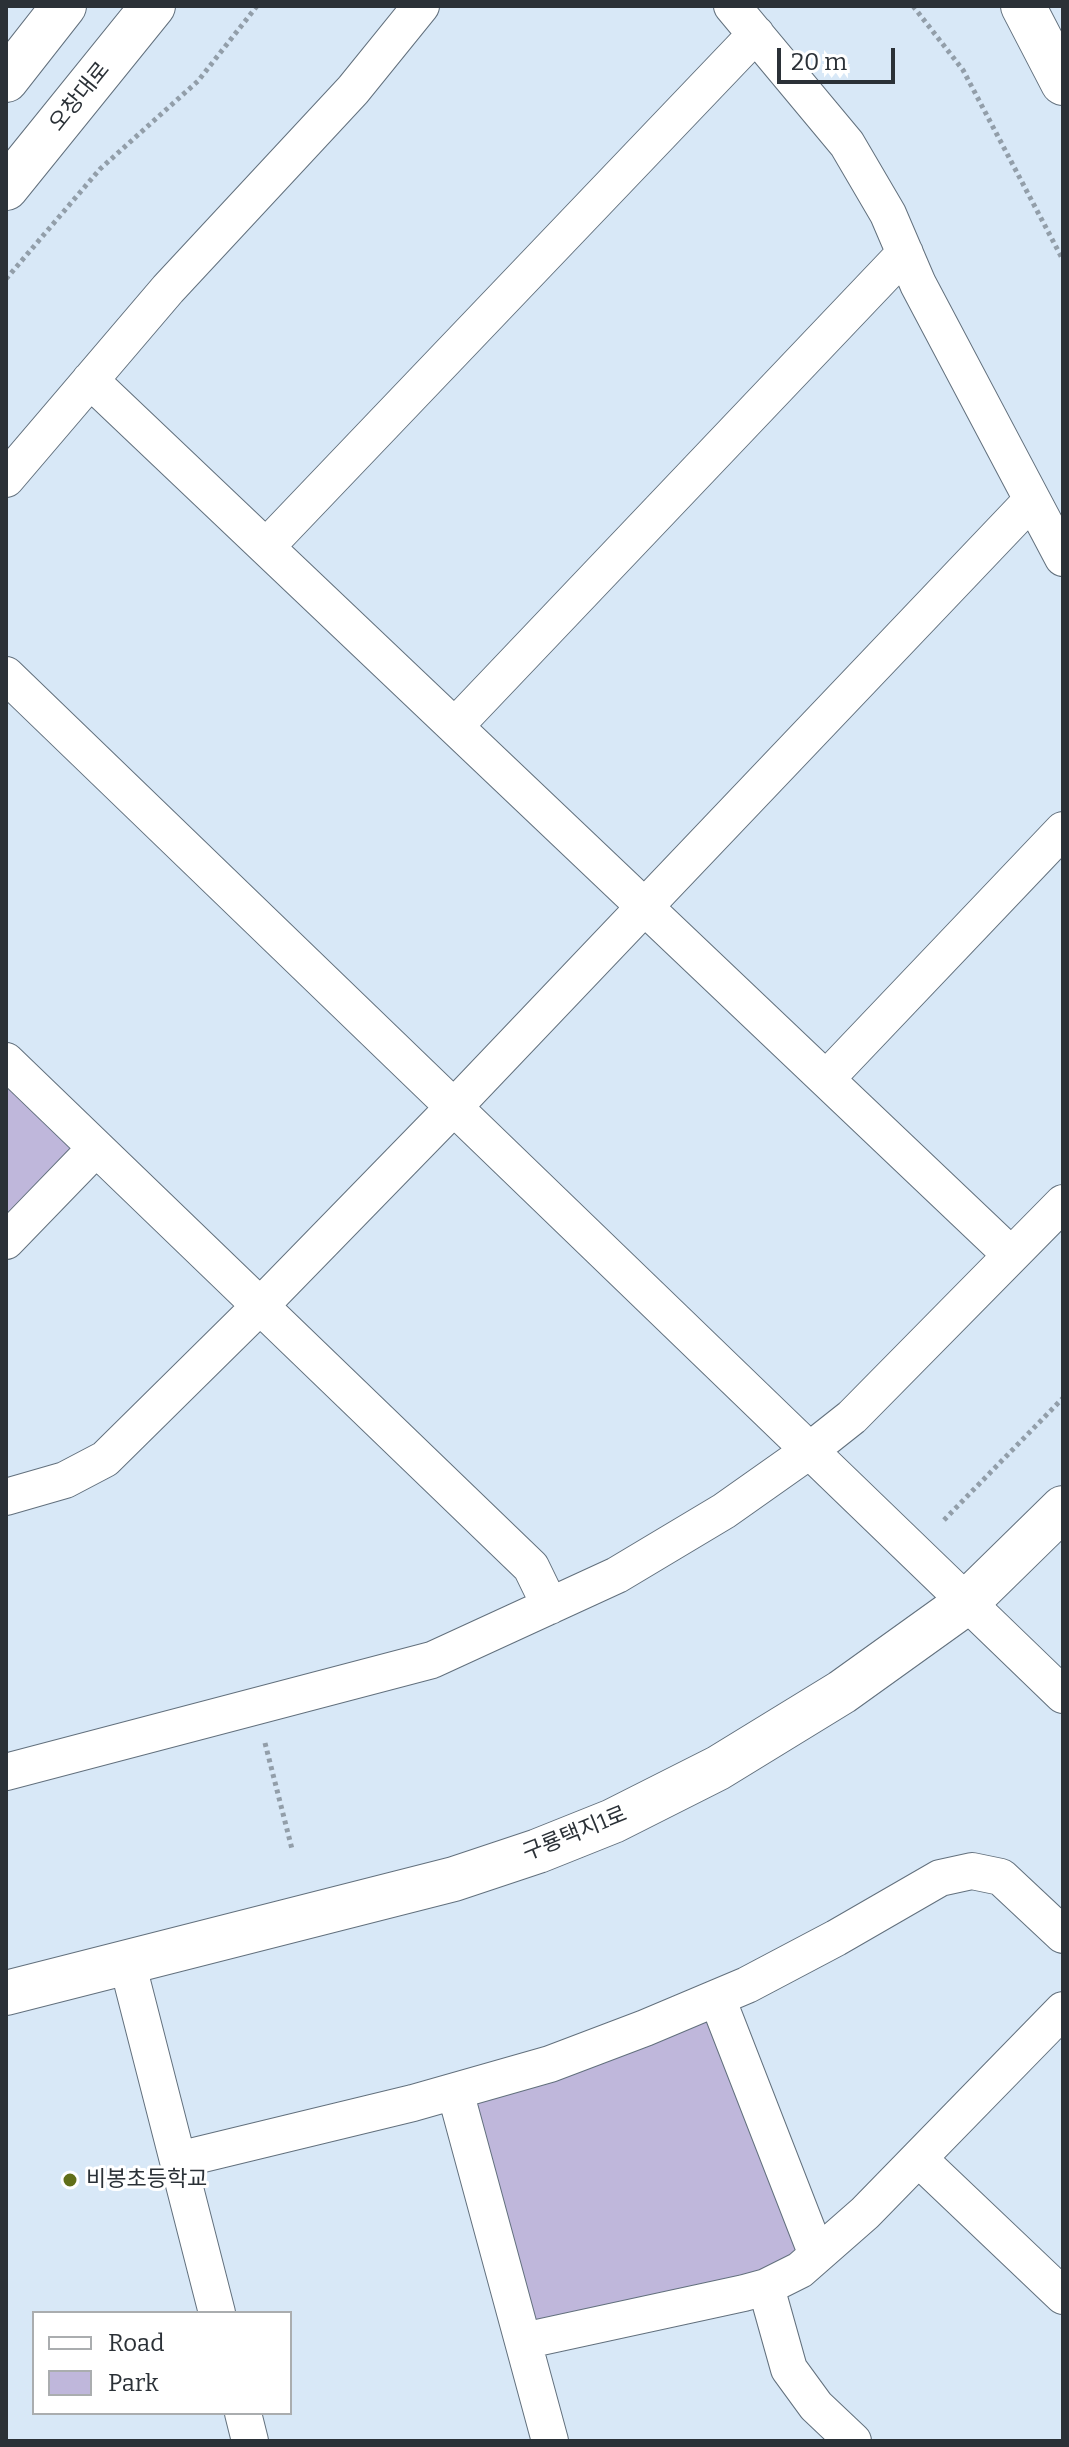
<!DOCTYPE html>
<meta charset="utf-8">
<style>
body{margin:0}
#map{position:relative;width:1069px;height:2447px;overflow:hidden;background:#d8e8f7;font-family:Bitter,serif}
canvas{display:block}
.frame{position:absolute;inset:0;border:8px solid #2b3137;pointer-events:none}
.legend{position:absolute;left:32px;top:2311px;width:260px;height:104px;box-sizing:border-box;background:#fff;border:2px solid #aaadaf;margin:0;padding:10px 14px;list-style:none;font-size:24px;color:#2b3137}
.legend li{display:flex;align-items:center;gap:16px;height:40px}
.legend b{width:40px;border:2px solid #aaadaf}
.scale{position:absolute;left:777px;top:48px;width:118px;height:36px;box-sizing:border-box;border:4px solid #2b3137;border-top:0;padding-left:10px;font-size:24px;line-height:28px;white-space:nowrap;color:#2b3137;-webkit-text-stroke:6px #fff;paint-order:stroke}
</style>
<div id="map">
<canvas width="1069" height="2447"></canvas>
<div class="frame"></div>
<ul class="legend">
<li><b style="height:10px;background:#fff"></b>Road</li>
<li><b style="height:22px;background:#bfb7db"></b>Park</li>
</ul>
<div class="scale">20 m</div>
</div>
<script>
const ctx = document.querySelector('canvas').getContext('2d');
ctx.lineJoin = 'round';
function paint(path, color) {
  ctx.fillStyle = color;
  ctx.fill(path, 'evenodd');
}
function stroke(path, color, width, dash) {
  ctx.strokeStyle = color;
  ctx.lineWidth = width;
  ctx.lineCap = dash ? 'butt' : 'round';
  ctx.setLineDash(dash || []);
  ctx.stroke(path);
}
function label(font, color, halo, rows, align = 'center') {
  ctx.font = font + ' Bitter,"Noto Sans KR",serif';
  ctx.lineWidth = 6;
  ctx.setLineDash([]);
  ctx.textBaseline = 'middle';
  ctx.strokeStyle = halo;
  ctx.fillStyle = color;
  for (const [text, x, y, turn = 0] of rows) {
    ctx.save();
    ctx.translate(x, y);
    ctx.rotate((+turn || 0) * Math.PI / 180);
    ctx.textAlign = isNaN(turn) ? turn : align;
    if (halo) ctx.strokeText(text, 0, 0);
    ctx.fillText(text, 0, 0);
    ctx.restore();
  }
}
const green = new Path2D(`
 M 6,1061 L 96,1148 L 6,1241 Z
 M 717,1998 L 817,2255 L 523,2341 L 455,2091 Z`);
const path = new Path2D(`
 M 913,6 L 963,70 L 1063,260
 M 6,279 L 100,169 L 198,81 L 257,6
 M 944,1520 L 1063,1398
 M 265,1743 L 292,1849`);
const street = new Path2D(`
 M 732,6 L 847,144 L 888,214 L 918,284 L 1063,558
 M 90,380 L 1011,1255
 M 6,479 L 168,289 L 353,90 L 421,6
 M 266,547 L 756,34
 M 6,675 L 1063,1695
 M 455,726 L 905,253
 M 6,1061 L 531,1567 L 550,1606
 M 826,1079 L 1063,830
 M 6,1241 L 96,1148
 M 6,1497 L 65,1480 L 105,1459 L 260,1306 L 453,1108 L 1031,501
 M 6,1772 L 432,1660 L 617,1575 L 724,1511 L 809,1451 L 852,1417 L 1063,1203
 M 127,1962 L 217,2313
 M 717,1998 L 817,2255
 M 455,2091 L 550,2441
 M 178,2160 L 413,2103 L 550,2064 L 645,2028 L 747,1985 L 836,1938 L 940,1878 L 972,1871 L 1001,1877 L 1063,1935
 M 920,2160 L 1063,2296
 M 766,2287 L 789,2369 L 816,2406 L 853,2441
 M 523,2341 L 744,2293 L 766,2287 L 800,2270 L 865,2213 L 1063,2010
 M 243,2413 L 250,2441`);
const secondary = new Path2D(`
 M 1023,6 L 1063,83
 M 6,80 L 64,6
 M 6,188 L 153,6
 M 6,1993 L 454,1879 L 538,1851 L 613,1821 L 718,1768 L 842,1692 L 966,1603 L 1063,1508`);
const markers = [
 [70,2180,8,"#616f19"]
];
const streetNames = [
 ["오창대로",80,97,-51],
 ["구룡택지1로",575,1834,-22]
];
const poiNames = [
 ["비봉초등학교",86,2180]
];
paint(green, '#bfb7db');
stroke(street, '#62707d', 38);
stroke(secondary, '#62707d', 46);
stroke(path, '#929ea9', 5, [4, 4]);
stroke(street, '#fff', 36);
stroke(secondary, '#fff', 44);
for (const [x, y, r, color] of markers) {
  const dot = new Path2D();
  dot.arc(x, y, r, 0, 2 * Math.PI);
  ctx.fillStyle = color;
  ctx.fill(dot);
  stroke(dot, '#fff', 3);
}
label('22px', '#2b3137', '#fff', streetNames);
label('22px', '#2b3137', '#fff', poiNames, 'left');
</script>
